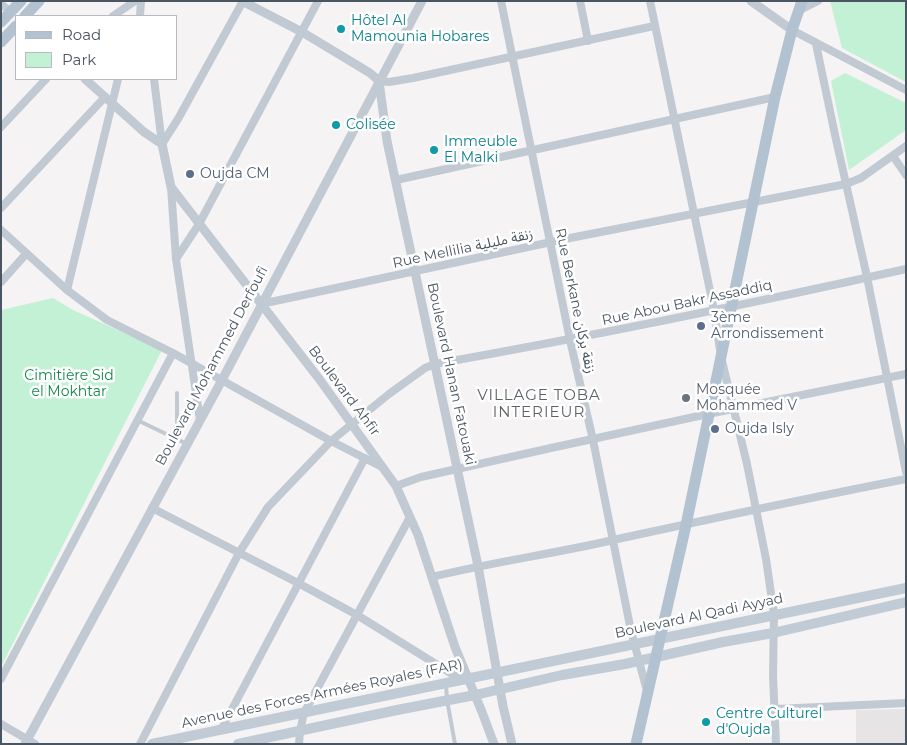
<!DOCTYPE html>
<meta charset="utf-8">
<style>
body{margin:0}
#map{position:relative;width:907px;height:745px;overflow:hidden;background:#f5f3f3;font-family:Montserrat,sans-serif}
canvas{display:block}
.frame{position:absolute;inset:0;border:2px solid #4a5661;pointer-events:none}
.legend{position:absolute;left:15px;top:15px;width:162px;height:65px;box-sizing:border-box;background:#fff;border:1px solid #b7bbc0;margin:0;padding:6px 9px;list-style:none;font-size:15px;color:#4a5661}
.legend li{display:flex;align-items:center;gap:10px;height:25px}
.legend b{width:25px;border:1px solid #b7bbc0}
</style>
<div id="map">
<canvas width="907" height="745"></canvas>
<div class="frame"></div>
<ul class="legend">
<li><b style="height:6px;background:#b3c2d1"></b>Road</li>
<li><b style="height:14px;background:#c3f1d5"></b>Park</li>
</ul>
</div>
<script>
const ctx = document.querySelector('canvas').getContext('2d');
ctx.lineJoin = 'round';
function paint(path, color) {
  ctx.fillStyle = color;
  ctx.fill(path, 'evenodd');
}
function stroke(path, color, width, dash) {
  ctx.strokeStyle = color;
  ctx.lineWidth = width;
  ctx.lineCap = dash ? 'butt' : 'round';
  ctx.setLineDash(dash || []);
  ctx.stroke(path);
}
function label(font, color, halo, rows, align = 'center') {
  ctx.font = font + ' Montserrat,"Noto Sans Arabic",sans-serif';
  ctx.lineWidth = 5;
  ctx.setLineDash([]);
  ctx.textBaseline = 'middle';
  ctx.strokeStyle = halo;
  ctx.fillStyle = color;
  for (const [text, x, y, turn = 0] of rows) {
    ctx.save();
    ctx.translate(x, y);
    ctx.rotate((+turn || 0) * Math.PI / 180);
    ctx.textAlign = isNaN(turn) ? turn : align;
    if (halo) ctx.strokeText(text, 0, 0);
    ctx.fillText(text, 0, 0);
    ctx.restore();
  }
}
const education = new Path2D(`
 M 906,709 L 906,744 L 856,744 L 856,710 Z`);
const green = new Path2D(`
 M 830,1 L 906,1 L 906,82 L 842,48 Z
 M 845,73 L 906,103 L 906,130 L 849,170 L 831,81 Z
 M 53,298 L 73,310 L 162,350 L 1,667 L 1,310 Z`);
const service = new Path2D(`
 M 177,393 L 177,439
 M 137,420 L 187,444
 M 446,685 L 447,700 L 455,744`);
const minor = new Path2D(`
 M 501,1 L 570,340 L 593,440 L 631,631 L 647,691
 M 580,1 L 588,41
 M 650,1 L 714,310 L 720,350
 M 1,4 L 11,12
 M 798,11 L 818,1
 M 113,16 L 135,1
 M 140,16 L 141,1
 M 792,30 L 906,90
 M 816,44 L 835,135 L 867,277 L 906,472
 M 154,79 L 162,144
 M 379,81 L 389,82 L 413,78 L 654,26
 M 1,127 L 46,79
 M 162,144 L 178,119 L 243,1
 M 893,156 L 906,175
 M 396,180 L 775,97
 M 171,187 L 176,259 L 200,420
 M 1,208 L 105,97
 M 1,230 L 67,290 L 107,320 L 173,353 L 331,441 L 382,467
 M 176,259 L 199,224 L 318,1
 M 1,282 L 26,254
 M 67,290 L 118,79
 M 261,304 L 570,238 L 846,184 L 861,178 L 906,146
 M 722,361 L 747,464 L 766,559 L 774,614 L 773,676 L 776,744
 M 396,486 L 421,477 L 551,448 L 708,414 L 906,374
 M 152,508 L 298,583 L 357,615 L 460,679
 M 432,577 C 492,562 553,554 613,540 C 710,519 808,498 906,479
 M 1,679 L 173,353
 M 775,709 L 906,703
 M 1,724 L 35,744
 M 221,730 L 365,458
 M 140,744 L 239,553 L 268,507 L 331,441 L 389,394 L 425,368 L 435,364 C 592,336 749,304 906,269
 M 299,744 L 300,731 L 304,713 L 410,517`);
const tertiary = new Path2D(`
 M 242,1 L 302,32 L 370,73 L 379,81 L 387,141 L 478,566 L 503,706 L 512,744
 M 751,1 L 792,30
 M 85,79 L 144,132 L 162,144 L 171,187 L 320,380 L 396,486 L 418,535 L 455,647 L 482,712 L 494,744
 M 25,744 L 222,380 L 422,1`);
const secondary = new Path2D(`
 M 152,744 L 906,588
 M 238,744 L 397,710 L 475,695 L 562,675 L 625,664 L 723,642 L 773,633 L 906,602`);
const primary = new Path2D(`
 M 25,16 L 39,1
 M 1,22 L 21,1
 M 1,42 L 16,26
 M 636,744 L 686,525 L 775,97 L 792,30 L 802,1`);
const markers = [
 [341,29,5,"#0f9aa8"],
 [336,125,5,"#0f9aa8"],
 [434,150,5,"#0f9aa8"],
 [190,174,5,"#5c6f8a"],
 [701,326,5,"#5c6f8a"],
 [686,398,5,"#6b7280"],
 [715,429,5,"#5c6f8a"],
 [706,722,5,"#0f9aa8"]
];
const cultureNames = [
 ["Hôtel Al",351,21],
 ["Mamounia Hobares",351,37],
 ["Colisée",346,125],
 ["Immeuble",444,142],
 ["El Malki",444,158],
 ["Centre Culturel",716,714],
 ["d'Oujda",716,730]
];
const serviceNames = [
 ["Oujda CM",200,174],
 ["3ème",711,318],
 ["Arrondissement",711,334],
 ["Oujda Isly",725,429]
];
const streetNames = [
 ["Rue Mellilia زنقة مليلية",463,249,-12],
 ["Rue Berkane زنقة بركان",575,301,78],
 ["Rue Abou Bakr Assaddiq",687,303,-12],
 ["Boulevard Mohammed Derfoufi",212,366,-62],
 ["Boulevard Hanan Fatouaki",451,374,78],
 ["Boulevard Ahfir",344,391,53],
 ["Boulevard Al Qadi Ayyad",699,616,-12],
 ["Avenue des Forces Armées Royales (FAR)",322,694,-12]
];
const parkNames = [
 ["Cimitière Sid",69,376],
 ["el Mokhtar",69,392]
];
const worshipNames = [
 ["Mosquée",696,390],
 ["Mohammed V",696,406]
];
const neighbourhoodNames = [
 ["VILLAGE TOBA",539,396],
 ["INTERIEUR",539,413]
];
paint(education, '#e6e4e5');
paint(green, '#c3f1d5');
stroke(service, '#c1cad2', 4);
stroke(minor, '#c1cad2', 8);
stroke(tertiary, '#c1cad2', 9);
stroke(secondary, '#c1cbd6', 10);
stroke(primary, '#b3c2d1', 11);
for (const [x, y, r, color] of markers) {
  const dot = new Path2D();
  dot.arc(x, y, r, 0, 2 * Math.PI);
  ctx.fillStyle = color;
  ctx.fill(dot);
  stroke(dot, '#fff', 2);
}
label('14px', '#0d838f', '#fff', cultureNames, 'left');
label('14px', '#4e5e75', '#fff', serviceNames, 'left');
label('14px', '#4a5661', '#fff', streetNames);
label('14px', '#17864f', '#fff', parkNames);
label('14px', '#5b616d', '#fff', worshipNames, 'left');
ctx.letterSpacing = '1px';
label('15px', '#5f6368', '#fff', neighbourhoodNames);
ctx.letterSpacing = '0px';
</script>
